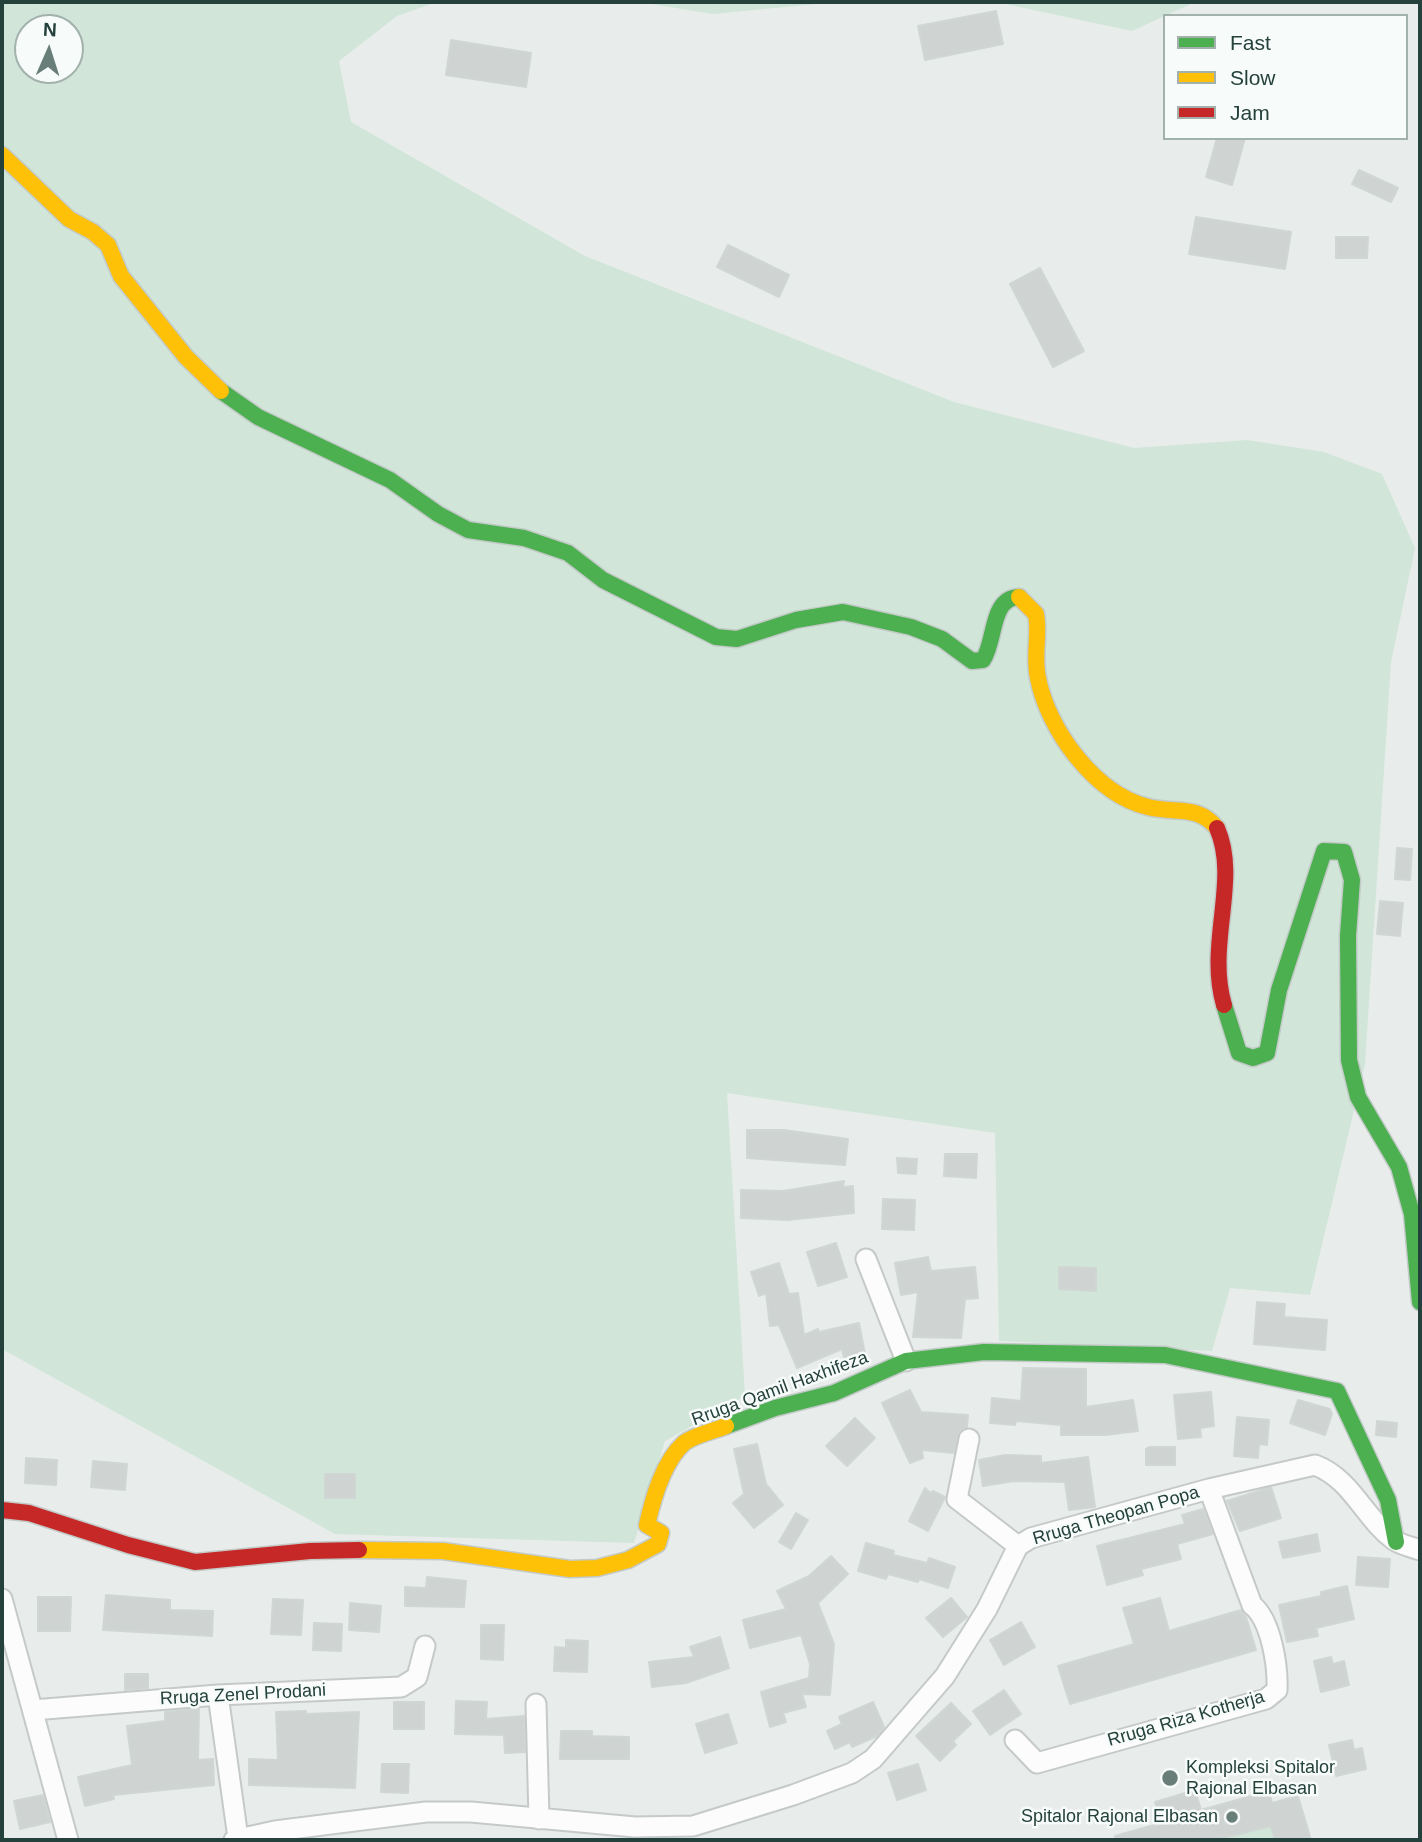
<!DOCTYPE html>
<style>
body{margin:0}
#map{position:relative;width:1422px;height:1842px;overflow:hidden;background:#e8edeb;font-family:Helvetica,sans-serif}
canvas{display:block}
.frame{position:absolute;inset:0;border:4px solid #24413b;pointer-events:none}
.legend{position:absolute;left:1163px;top:14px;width:245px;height:126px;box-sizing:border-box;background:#f7fbf9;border:2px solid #a3b1ad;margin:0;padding:9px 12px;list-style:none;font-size:21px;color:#24413b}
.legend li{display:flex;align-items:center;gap:14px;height:35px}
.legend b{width:35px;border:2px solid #a3b1ad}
.north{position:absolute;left:14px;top:14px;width:70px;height:70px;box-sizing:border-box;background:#f7fbf9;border:2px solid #a3b1ad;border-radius:50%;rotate:3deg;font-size:19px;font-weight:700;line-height:28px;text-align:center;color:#24413b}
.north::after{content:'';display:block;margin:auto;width:24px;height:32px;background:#697d79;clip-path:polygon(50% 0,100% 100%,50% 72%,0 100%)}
</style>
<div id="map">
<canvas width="1422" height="1842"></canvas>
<div class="frame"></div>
<ul class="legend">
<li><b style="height:9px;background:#4caf50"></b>Fast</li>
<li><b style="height:9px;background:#ffc107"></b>Slow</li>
<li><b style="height:9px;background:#c62828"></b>Jam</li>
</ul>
<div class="north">N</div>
</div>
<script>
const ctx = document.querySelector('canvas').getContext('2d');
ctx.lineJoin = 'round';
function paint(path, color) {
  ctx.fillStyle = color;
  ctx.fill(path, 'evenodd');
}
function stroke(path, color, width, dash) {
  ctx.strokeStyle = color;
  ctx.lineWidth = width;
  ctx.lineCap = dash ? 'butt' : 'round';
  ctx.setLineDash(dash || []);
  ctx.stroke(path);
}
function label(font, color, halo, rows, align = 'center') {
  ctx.font = font + ' Helvetica,sans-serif';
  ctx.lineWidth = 5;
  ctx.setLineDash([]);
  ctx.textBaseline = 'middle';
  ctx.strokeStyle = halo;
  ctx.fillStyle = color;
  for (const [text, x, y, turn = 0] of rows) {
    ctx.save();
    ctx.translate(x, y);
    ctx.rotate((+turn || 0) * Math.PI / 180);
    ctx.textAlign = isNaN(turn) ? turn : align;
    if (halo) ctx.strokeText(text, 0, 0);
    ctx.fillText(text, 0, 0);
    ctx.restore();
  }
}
const green = new Path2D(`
 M 2,2 L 437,2 L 397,16 L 339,61 L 351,122 L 585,256 L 954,402 L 1134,448 L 1247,440 L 1324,452 L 1382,474 L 1415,548 L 1391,662 L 1365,1064 L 1310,1295 L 1230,1288 L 1212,1351 L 999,1341 L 995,1133 L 727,1093 L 745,1396 L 665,1441 L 634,1543 L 335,1534 L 2,1349 ZM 28,28 L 70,28 L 70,70 L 28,70 Z
 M 639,2 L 837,2 L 713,14 Z
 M 996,2 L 1195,2 L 1132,31 Z
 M 1271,1826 L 1275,1840 L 1215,1840 Z`);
const building = new Path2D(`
 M 996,11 L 1003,44 L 925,60 L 918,26 Z
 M 451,40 L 531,53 L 526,87 L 446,75 Z
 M 1217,138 L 1245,138 L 1232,185 L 1206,177 Z
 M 1359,170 L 1398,188 L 1391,202 L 1352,184 Z
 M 1196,217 L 1291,232 L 1285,269 L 1189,254 Z
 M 1336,237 L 1368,237 L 1367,258 L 1336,258 Z
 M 728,245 L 789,275 L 779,297 L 717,267 Z
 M 1040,268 L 1084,351 L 1053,367 L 1010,284 Z
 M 1397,848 L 1412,849 L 1410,880 L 1395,879 Z
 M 1380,901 L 1403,903 L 1400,936 L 1377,934 Z
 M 747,1130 L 784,1130 L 848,1139 L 845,1165 L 747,1158 Z
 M 945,1154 L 977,1154 L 976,1178 L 944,1176 Z
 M 897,1158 L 917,1159 L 916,1174 L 898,1173 Z
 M 844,1181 L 843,1187 L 853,1186 L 854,1213 L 788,1220 L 741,1218 L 741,1190 L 783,1191 Z
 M 883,1199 L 915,1200 L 914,1230 L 882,1229 Z
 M 836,1243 L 847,1277 L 818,1286 L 807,1252 Z
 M 928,1257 L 931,1271 L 975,1267 L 978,1298 L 965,1299 L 961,1338 L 913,1337 L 918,1292 L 901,1295 L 895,1263 Z
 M 779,1263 L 789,1294 L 798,1293 L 804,1335 L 818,1329 L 819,1332 L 859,1323 L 865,1354 L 844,1358 L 842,1349 L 797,1368 L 779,1325 L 770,1326 L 766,1293 L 759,1296 L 751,1272 Z
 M 1059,1267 L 1096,1268 L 1096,1291 L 1059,1289 Z
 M 1257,1302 L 1285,1304 L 1284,1317 L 1327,1320 L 1325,1350 L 1254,1344 Z
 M 1023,1368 L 1086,1369 L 1086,1407 L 1133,1400 L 1138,1431 L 1105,1435 L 1061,1435 L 1061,1425 L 1016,1421 L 1015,1425 L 990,1423 L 992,1398 L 1021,1401 Z
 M 910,1390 L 921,1412 L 968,1415 L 967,1427 L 959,1431 L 954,1453 L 922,1450 L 923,1458 L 910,1463 L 882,1403 Z
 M 1211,1392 L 1214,1426 L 1200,1428 L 1201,1437 L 1178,1439 L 1174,1395 Z
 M 1298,1400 L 1330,1409 L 1332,1414 L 1325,1435 L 1290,1423 Z
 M 1237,1417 L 1269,1420 L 1267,1445 L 1259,1444 L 1258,1458 L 1234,1456 Z
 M 855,1418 L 875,1438 L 847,1466 L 826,1446 Z
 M 1377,1421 L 1397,1423 L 1396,1437 L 1376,1435 Z
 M 757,1444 L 766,1484 L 783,1505 L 754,1528 L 733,1503 L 744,1494 L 734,1449 Z
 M 1150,1447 L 1175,1447 L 1175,1465 L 1146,1465 L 1146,1449 Z
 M 1005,1455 L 1041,1456 L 1041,1463 L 1088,1457 L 1095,1507 L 1069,1510 L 1065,1482 L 1014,1481 L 983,1486 L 979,1460 Z
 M 26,1458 L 57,1460 L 56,1485 L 25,1483 Z
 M 93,1461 L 127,1464 L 125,1490 L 91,1487 Z
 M 325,1474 L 355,1474 L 355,1498 L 325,1498 Z
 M 1271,1487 L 1281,1518 L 1240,1531 L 1227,1501 Z
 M 925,1488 L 930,1493 L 933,1491 L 945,1497 L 928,1531 L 909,1521 Z
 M 1203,1509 L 1213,1534 L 1177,1544 L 1181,1559 L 1141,1569 L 1143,1575 L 1107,1585 L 1097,1546 L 1185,1524 L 1182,1515 Z
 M 796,1513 L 808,1520 L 791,1549 L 779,1542 Z
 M 1317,1534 L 1320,1551 L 1283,1558 L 1279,1542 Z
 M 866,1543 L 894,1551 L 893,1555 L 927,1563 L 929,1558 L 955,1567 L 948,1588 L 919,1579 L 918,1582 L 888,1574 L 886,1579 L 858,1571 Z
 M 831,1556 L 848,1574 L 818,1603 L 834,1644 L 830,1695 L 802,1694 L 806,1707 L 783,1713 L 786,1722 L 770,1727 L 761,1692 L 809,1678 L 810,1664 L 801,1635 L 750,1648 L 743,1620 L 786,1609 L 777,1591 L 809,1576 Z
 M 1358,1557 L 1390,1559 L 1388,1587 L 1356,1585 Z
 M 427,1577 L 466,1581 L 464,1607 L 405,1606 L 405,1587 L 426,1588 Z
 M 1347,1586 L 1354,1619 L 1316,1628 L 1318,1636 L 1287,1642 L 1279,1605 L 1321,1596 L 1321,1592 Z
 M 106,1595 L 170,1600 L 170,1610 L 213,1611 L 212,1636 L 103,1630 Z
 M 38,1597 L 71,1597 L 70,1631 L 38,1631 Z
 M 951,1598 L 967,1617 L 943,1637 L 926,1618 Z
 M 1160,1598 L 1169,1631 L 1241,1610 L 1246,1617 L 1256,1650 L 1070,1704 L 1058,1666 L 1134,1644 L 1123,1608 Z
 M 273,1599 L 303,1600 L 301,1635 L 271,1634 Z
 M 350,1603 L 381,1606 L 379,1632 L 349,1630 Z
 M 1021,1622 L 1035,1647 L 1004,1665 L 990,1640 Z
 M 314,1623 L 342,1624 L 341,1651 L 313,1650 Z
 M 481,1625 L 504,1625 L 503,1660 L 481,1659 Z
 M 720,1637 L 729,1668 L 686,1683 L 652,1687 L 649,1662 L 694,1657 L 690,1647 Z
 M 566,1640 L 588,1641 L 587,1672 L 554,1671 L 555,1647 L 566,1648 Z
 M 1331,1657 L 1333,1664 L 1344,1661 L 1349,1685 L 1321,1692 L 1314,1661 Z
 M 125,1674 L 148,1674 L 148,1688 L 125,1690 Z
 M 1004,1690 L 1021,1714 L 990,1735 L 973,1711 Z
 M 456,1701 L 487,1702 L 486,1719 L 524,1716 L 525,1752 L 505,1753 L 504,1735 L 455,1734 Z
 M 394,1702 L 424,1702 L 424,1729 L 394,1729 Z
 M 873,1702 L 884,1727 L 877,1736 L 852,1747 L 850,1742 L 835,1749 L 827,1731 L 842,1724 L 839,1717 Z
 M 951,1703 L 971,1724 L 953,1741 L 956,1745 L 940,1761 L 916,1736 Z
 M 199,1709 L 198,1760 L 213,1759 L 214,1785 L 113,1795 L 114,1799 L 85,1806 L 78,1777 L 132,1765 L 127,1726 L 165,1721 L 165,1712 Z
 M 306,1711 L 306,1714 L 359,1712 L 355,1788 L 249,1785 L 249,1759 L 278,1760 L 276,1712 Z
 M 728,1714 L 737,1743 L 705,1753 L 696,1724 Z
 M 561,1731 L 592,1731 L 592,1736 L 629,1737 L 629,1759 L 560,1759 Z
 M 1352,1740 L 1354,1750 L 1362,1748 L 1366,1769 L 1336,1776 L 1329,1745 Z
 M 382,1764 L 409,1764 L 408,1793 L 381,1792 Z
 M 918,1764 L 926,1790 L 897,1800 L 888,1773 Z
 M 1195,1790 L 1201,1810 L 1269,1791 L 1272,1803 L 1298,1796 L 1311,1840 L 1275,1840 L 1271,1826 L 1215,1840 L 1116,1840 L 1115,1836 L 1161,1823 L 1155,1802 Z
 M 43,1795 L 50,1822 L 20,1829 L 14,1801 Z`);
const street = new Path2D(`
 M 866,1259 L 906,1361
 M 969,1439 L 957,1499 L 1018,1546
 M 2,1599 L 68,1840
 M 218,1695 L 238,1838
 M 536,1704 L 539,1819
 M 33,1710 L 218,1695 L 401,1687 L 417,1677 L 425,1646
 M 1015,1740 L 1037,1763 L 1266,1699 L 1277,1690 C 1278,1665 1271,1620 1252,1605 L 1209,1489
 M 234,1840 L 275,1831 L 426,1812 L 471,1812 L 635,1827 L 693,1826 L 793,1795 L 852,1773 L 873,1759 L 945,1676 L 987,1609 L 1018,1546 L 1031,1538 L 1209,1489 L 1315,1465 C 1352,1479 1364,1518 1394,1540 C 1401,1545 1412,1547 1420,1550`);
const fast = new Path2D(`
 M 221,391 L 258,417 L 390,480 L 438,514 L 468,530 L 524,538 L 568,553 L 603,580 L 716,637 L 737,639 L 796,620 L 843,612 L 911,627 L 942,639 L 972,661 L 983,660 C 996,641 990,598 1019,597
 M 1224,1005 L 1239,1053 L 1253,1058 L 1267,1053 L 1279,990 L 1324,851 L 1344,852 L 1352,880 L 1348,936 L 1349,1060 L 1358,1097 L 1399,1167 L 1412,1214 L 1420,1302
 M 726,1426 L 775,1408 L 834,1393 L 906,1361 L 984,1352 L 1165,1355 L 1337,1391 L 1388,1500 L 1396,1542`);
const slow = new Path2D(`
 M 2,155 L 69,219 L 93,232 L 108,245 L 121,276 L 186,357 L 221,391
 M 1019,597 L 1036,614 C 1040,635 1033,656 1038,678 C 1048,730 1095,794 1148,807 C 1175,814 1197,804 1217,828
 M 359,1550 L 443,1551 L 570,1569 L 597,1568 L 628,1560 L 658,1544 L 661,1533 L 647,1525 C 653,1498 663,1462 684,1443 C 694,1435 714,1431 726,1426`);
const jam = new Path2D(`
 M 1217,828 C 1240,880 1206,944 1224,1005
 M 2,1510 L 29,1513 L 128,1545 L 195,1562 L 310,1551 L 359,1550`);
const markers = [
 [1170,1778,9,"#697d79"],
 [1232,1817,7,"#697d79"]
];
const streetNames = [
 ["Rruga Qamil Haxhifeza",780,1389,-20],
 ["Rruga Theopan Popa",1116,1516,-16],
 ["Rruga Zenel Prodani",243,1695,-3],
 ["Rruga Riza Kotherja",1186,1719,-16]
];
const poiNames = [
 ["Kompleksi Spitalor",1186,1768],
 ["Rajonal Elbasan",1186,1789],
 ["Spitalor Rajonal Elbasan",1218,1817,"right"]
];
paint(green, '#d1e5d9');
paint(building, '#cfd4d2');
stroke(building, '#d0d6d4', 2);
stroke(street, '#c5cac8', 23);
stroke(fast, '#c3cac8', 19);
stroke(slow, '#c3cac8', 19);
stroke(jam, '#c3cac8', 19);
stroke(street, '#fcfcfc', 19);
stroke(fast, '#4caf50', 16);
stroke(slow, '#ffc107', 16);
stroke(jam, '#c62828', 16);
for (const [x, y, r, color] of markers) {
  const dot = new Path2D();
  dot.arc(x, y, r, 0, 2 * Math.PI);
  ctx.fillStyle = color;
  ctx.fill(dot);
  stroke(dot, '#f7fbf9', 2.5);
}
label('18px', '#24413b', '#f7fbf9', streetNames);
label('18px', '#24413b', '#f7fbf9', poiNames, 'left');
</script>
